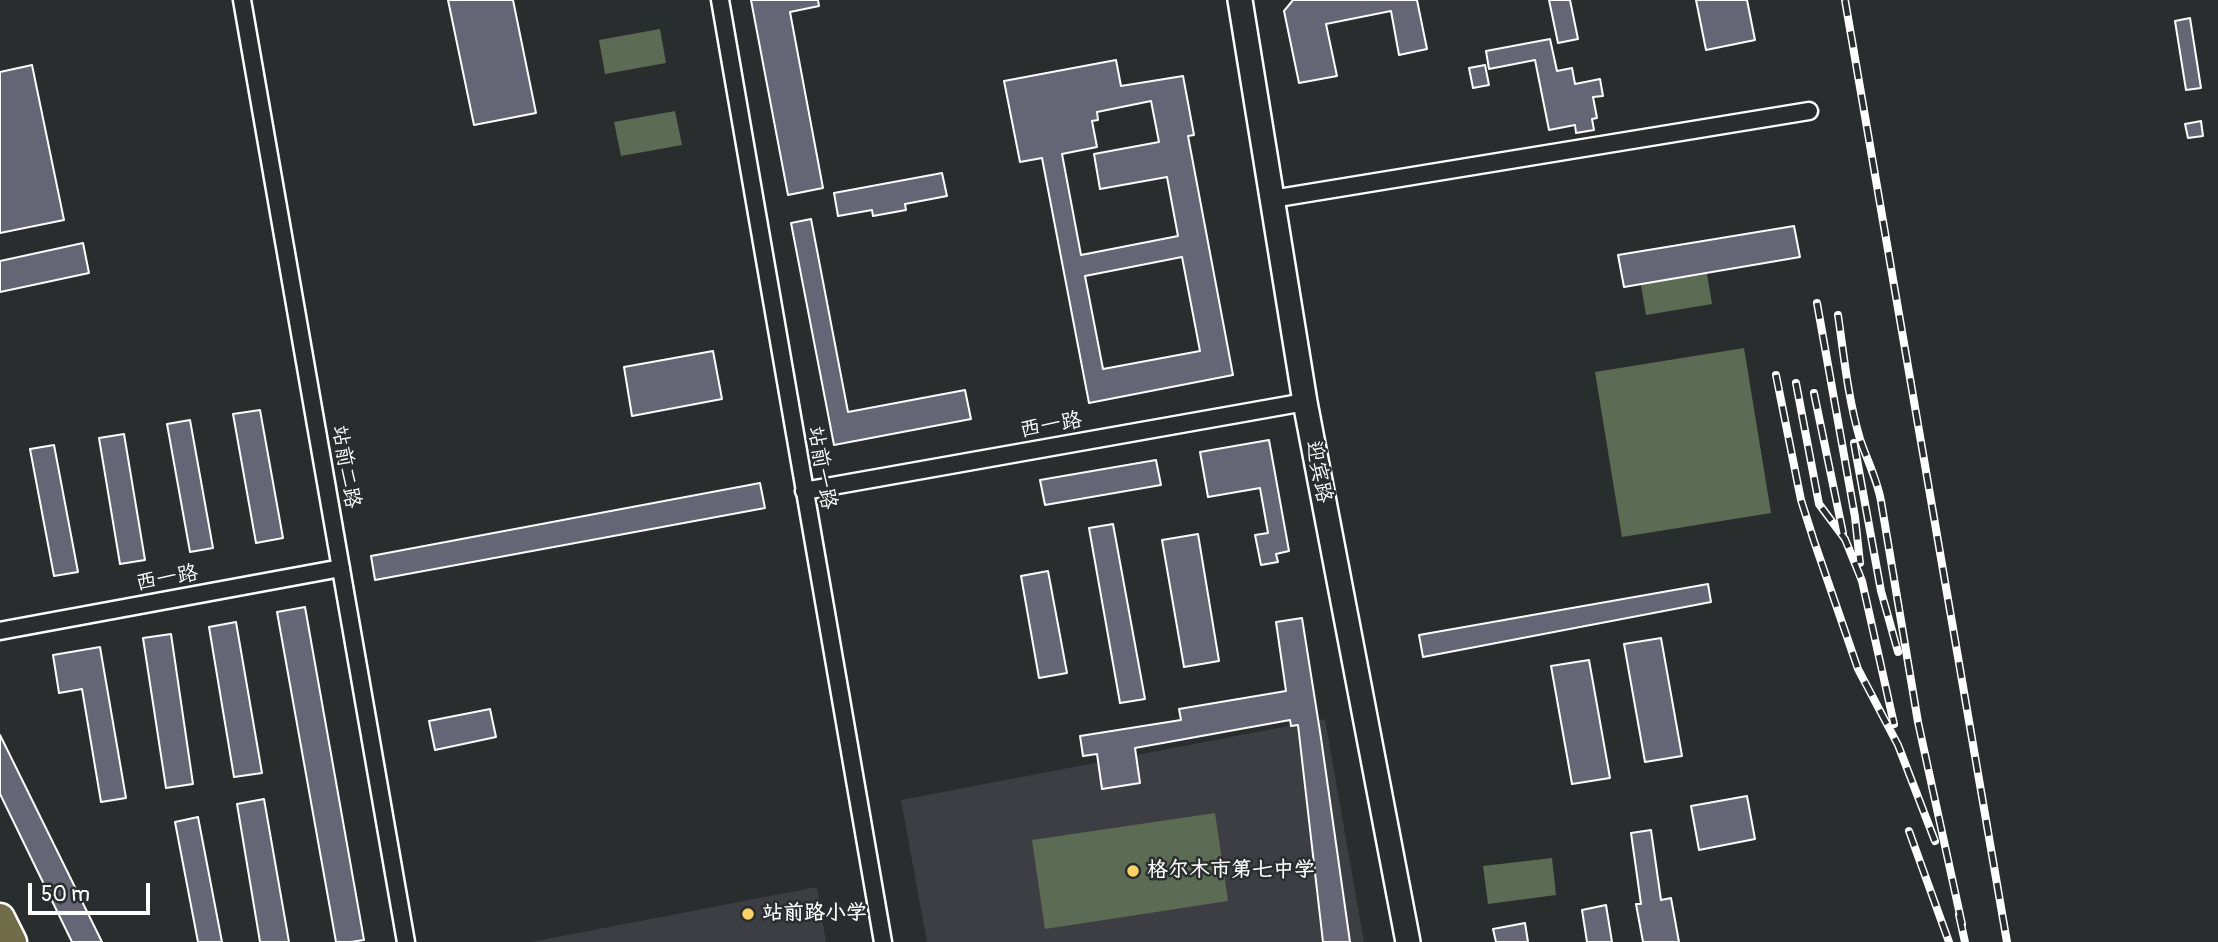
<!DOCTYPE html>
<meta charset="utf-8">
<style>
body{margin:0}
#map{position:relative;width:2218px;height:942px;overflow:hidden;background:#2a2d2e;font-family:Pangolin,sans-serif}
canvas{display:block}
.scale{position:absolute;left:28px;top:883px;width:122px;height:32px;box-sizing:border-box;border:4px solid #fff;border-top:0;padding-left:9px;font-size:21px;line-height:24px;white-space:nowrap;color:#fff;-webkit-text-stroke:5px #2a2d2e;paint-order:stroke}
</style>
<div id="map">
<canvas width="2218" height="942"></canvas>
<div class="scale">50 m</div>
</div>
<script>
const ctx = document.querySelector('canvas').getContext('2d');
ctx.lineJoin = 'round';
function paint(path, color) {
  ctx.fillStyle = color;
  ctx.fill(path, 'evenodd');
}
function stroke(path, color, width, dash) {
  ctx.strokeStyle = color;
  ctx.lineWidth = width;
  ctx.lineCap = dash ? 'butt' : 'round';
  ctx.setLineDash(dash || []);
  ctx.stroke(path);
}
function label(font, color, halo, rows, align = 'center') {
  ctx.font = font + ' Pangolin,"LXGW WenKai TC",sans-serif';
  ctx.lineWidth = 5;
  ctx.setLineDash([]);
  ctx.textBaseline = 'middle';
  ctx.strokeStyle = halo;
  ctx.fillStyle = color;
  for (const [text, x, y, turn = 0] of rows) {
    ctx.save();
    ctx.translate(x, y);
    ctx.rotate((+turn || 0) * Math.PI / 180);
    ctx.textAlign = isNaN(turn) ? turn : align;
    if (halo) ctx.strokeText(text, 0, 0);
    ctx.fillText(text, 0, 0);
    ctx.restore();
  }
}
const built = new Path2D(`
 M 1325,719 L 1364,942 L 927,942 L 901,800 Z
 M 817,887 L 826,942 L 531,942 Z`);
const green = new Path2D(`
 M 660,29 L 666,63 L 605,74 L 599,40 Z
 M 675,111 L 682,145 L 621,156 L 614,122 Z
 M 1706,268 L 1712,304 L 1646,315 L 1640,279 Z
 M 1744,348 L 1771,513 L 1622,537 L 1595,372 Z
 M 1215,813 L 1228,901 L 1045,929 L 1032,840 Z
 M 1552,858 L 1556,895 L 1488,904 L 1483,866 Z`);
const building = new Path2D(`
 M 448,0 L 513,0 L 536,113 L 474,125 Z
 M 751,0 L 818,0 L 819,6 L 790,12 L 823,188 L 788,195 Z
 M 1293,0 L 1417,0 L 1427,49 L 1399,55 L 1391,11 L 1326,24 L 1337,76 L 1299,83 L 1284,11 Z
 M 1549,0 L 1570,0 L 1578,39 L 1558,43 Z
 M 1696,0 L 1747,0 L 1755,40 L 1706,50 Z
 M 2190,18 L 2201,88 L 2186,90 L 2175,21 Z
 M 1550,39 L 1557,71 L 1572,68 L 1575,84 L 1600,79 L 1603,96 L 1593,97 L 1597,118 L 1592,119 L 1594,130 L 1576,133 L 1575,125 L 1549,130 L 1535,60 L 1489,69 L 1486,51 Z
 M 1116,60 L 1121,86 L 1183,76 L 1194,135 L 1188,136 L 1233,375 L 1089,403 L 1042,158 L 1020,162 L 1004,81 ZM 1151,101 L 1159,142 L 1094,154 L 1100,189 L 1167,177 L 1178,236 L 1081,255 L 1062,154 L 1097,147 L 1092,121 L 1098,120 L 1097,112 ZM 1182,257 L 1200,351 L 1103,369 L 1085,276 Z
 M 32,65 L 64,220 L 0,233 L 0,72 Z
 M 1485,65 L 1489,85 L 1473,88 L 1469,68 Z
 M 2201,121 L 2203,136 L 2188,138 L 2185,124 Z
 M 942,173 L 947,196 L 905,204 L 906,210 L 873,216 L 872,210 L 838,216 L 834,193 Z
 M 811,219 L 848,412 L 965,390 L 971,419 L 834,445 L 791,223 Z
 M 1794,226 L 1800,257 L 1624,287 L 1618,255 Z
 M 83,243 L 89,273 L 0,292 L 0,261 Z
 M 713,351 L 722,399 L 632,416 L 624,367 Z
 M 260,410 L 283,538 L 256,543 L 233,414 Z
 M 190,420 L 213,548 L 190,552 L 167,424 Z
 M 124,434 L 145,560 L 120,564 L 99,438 Z
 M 1269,440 L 1289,551 L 1276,554 L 1278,562 L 1261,565 L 1255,535 L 1268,533 L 1260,488 L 1208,497 L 1200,452 Z
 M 54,445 L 78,572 L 54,576 L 30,449 Z
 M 1156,460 L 1161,485 L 1045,505 L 1040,480 Z
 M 760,483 L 765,508 L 375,580 L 371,556 Z
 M 1113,524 L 1145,699 L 1120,703 L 1089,528 Z
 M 1198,534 L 1219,661 L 1184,667 L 1162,540 Z
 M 1048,571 L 1067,673 L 1039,678 L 1021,576 Z
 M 1708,584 L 1711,602 L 1423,657 L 1419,635 Z
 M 305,607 L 364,940 L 351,942 L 336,942 L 277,612 Z
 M 1302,618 L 1321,738 L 1350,942 L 1323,942 L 1298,725 L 1291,726 L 1290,720 L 1135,748 L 1140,783 L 1102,789 L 1097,754 L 1083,756 L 1080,736 L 1181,720 L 1179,709 L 1286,691 L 1276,622 Z
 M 236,622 L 262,773 L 234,777 L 209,627 Z
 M 171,634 L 193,784 L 166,788 L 143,638 Z
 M 1661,638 L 1682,756 L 1645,762 L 1624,644 Z
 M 100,647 L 126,798 L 101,802 L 82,689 L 59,693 L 53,655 Z
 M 1589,660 L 1610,778 L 1572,784 L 1551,666 Z
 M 490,709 L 496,737 L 435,750 L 429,721 Z
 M 0,735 L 102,942 L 72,942 L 0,794 Z
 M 1747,796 L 1755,839 L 1699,850 L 1691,806 Z
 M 264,799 L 289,942 L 260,942 L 237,804 Z
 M 198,817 L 222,942 L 198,942 L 175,822 Z
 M 1651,830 L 1661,900 L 1671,898 L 1679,942 L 1643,942 L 1636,904 L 1641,904 L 1631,833 Z
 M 1606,905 L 1612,942 L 1587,942 L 1582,910 Z
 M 1525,923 L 1528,942 L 1496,942 L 1493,929 Z`);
const minor = new Path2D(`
 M 242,0 L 406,942
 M 720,0 L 883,942
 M 1272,199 L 1809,111
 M 804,491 L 1305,402
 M 0,631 L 341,568`);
const secondary = new Path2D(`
 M 1240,0 L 1305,402 L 1408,942`);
const trunk = new Path2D(`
 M 0,918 L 12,942`);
const rail = new Path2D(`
 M 1845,0 L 2007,942
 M 1817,303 L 1855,517 L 1860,563
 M 1838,315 C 1844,356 1848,399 1860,439 C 1867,460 1877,479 1881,501 L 1918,722 L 1962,924
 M 1776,375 L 1801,500 L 1814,541 L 1858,669 L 1898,745 L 1935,841
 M 1796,383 L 1819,504 L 1845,539 L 1862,581 L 1894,724
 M 1814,393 L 1843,533
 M 1854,443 L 1881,591 L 1898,652
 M 1909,831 L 1949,942
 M 1959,915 L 1965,942`);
const markers = [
 [1133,871,7,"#ffd166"],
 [748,914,7,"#ffd166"]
];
const streetNames = [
 ["西一路",1051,426,-10],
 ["站前二路",345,467,80],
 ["站前一路",821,468,80],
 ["迎宾路",1318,472,79],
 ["西一路",167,579,-10]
];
const poiNames = [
 ["格尔木市第七中学",1147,871],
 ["站前路小学",762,914]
];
paint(built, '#3c3e43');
paint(green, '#5c6c54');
paint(building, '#656675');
stroke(building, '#fff', 2);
stroke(minor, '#fff', 21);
stroke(secondary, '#fff', 28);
stroke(trunk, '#fff', 33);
stroke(minor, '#2a2d2e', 16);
stroke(secondary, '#2a2d2e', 23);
stroke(trunk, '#716d4b', 28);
stroke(rail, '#fff', 8);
stroke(rail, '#2a2d2e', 5, [16]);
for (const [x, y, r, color] of markers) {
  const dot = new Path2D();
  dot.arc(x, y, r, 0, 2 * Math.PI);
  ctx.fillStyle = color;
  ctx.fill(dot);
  stroke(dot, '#2a2d2e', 2.5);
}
label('21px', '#fff', '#2a2d2e', streetNames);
label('bold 21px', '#fff', '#2a2d2e', poiNames, 'left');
</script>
